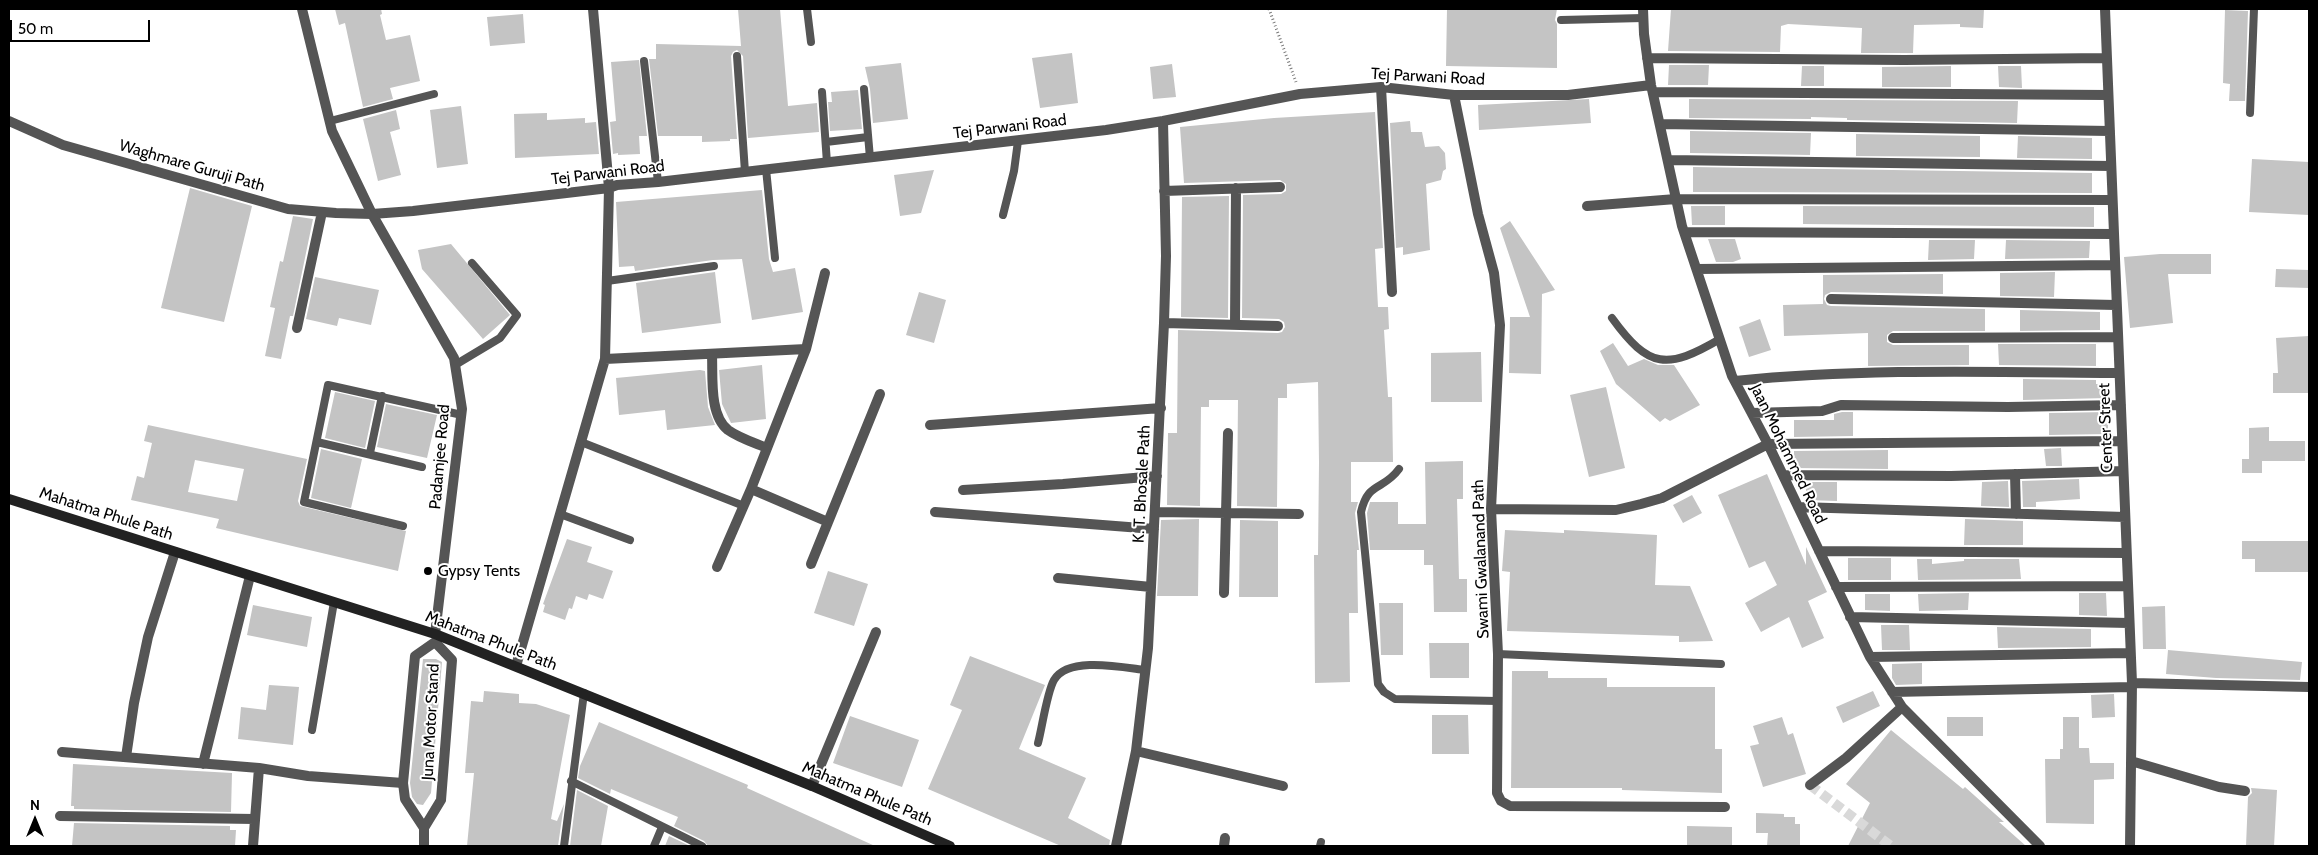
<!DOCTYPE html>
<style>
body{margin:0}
#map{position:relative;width:2318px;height:855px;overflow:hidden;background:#fff;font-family:Cabin,sans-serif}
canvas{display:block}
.frame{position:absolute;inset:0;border:10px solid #000;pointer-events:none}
.north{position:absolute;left:10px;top:795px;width:50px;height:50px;-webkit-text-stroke:4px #fff;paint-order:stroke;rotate:0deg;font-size:14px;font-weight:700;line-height:20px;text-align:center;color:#000}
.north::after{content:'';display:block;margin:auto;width:18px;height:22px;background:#000;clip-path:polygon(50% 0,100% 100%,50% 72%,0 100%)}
.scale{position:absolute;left:10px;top:20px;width:140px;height:22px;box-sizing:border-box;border:2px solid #000;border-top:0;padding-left:6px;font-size:15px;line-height:18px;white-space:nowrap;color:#000;-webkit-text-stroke:4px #fff;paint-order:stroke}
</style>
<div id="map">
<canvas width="2318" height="855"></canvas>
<div class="frame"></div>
<div class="north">N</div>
<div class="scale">50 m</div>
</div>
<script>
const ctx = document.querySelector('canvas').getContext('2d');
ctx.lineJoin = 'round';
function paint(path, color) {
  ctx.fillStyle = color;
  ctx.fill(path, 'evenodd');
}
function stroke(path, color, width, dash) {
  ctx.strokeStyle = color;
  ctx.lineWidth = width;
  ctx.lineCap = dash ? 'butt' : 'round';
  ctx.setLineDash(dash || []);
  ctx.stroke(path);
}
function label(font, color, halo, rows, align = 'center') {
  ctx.font = font + ' Cabin,sans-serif';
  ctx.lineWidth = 4;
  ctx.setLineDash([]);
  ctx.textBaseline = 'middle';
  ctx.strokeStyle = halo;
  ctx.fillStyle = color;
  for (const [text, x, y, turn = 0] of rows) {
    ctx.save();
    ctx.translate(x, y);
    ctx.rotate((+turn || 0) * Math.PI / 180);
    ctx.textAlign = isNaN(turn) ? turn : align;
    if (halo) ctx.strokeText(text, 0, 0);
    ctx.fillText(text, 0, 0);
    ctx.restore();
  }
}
const building = new Path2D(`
 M 335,9 L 381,9 L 382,14 L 380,15 L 386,40 L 410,35 L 420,81 L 390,88 L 393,99 L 363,107 L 345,23 L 339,25 Z
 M 738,9 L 780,9 L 788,106 L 817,103 L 819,132 L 748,138 L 743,56 L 737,50 L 733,52 L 731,56 L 737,139 L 730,139 L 730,141 L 702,142 L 702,136 L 658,136 L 649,59 L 656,59 L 656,44 L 741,46 Z
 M 1447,9 L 1557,9 L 1555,20 L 1557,24 L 1557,68 L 1446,66 Z
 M 1671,9 L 1984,9 L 1983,28 L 1960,27 L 1960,24 L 1914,25 L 1913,53 L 1861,53 L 1862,28 L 1788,24 L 1781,26 L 1780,52 L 1668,51 Z
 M 2225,10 L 2248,11 L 2245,101 L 2229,101 L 2230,84 L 2223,83 Z
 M 523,14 L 525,43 L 490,46 L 487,17 Z
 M 1072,53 L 1078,103 L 1040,108 L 1032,58 Z
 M 639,60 L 647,136 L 639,136 L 640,154 L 618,155 L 618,153 L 613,154 L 610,122 L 616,121 L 611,62 Z
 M 901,63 L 908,119 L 873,123 L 870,89 L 865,67 Z
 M 1172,64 L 1176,97 L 1153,99 L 1150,67 Z
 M 1669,65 L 1709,65 L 1708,85 L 1668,85 Z
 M 1802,66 L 1824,66 L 1824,86 L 1801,86 Z
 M 1951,66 L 1951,87 L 1882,87 L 1882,67 Z
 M 1998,66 L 2021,66 L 2022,88 L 1999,87 Z
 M 858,90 L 862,129 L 830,131 L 828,102 L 832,102 L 831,92 Z
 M 1589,99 L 1591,123 L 1479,130 L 1478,105 Z
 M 1689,99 L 2018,101 L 2017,123 L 1847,120 L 1847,118 L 1811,117 L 1811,119 L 1689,118 Z
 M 461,106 L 468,164 L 437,168 L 430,110 Z
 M 396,110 L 400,129 L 390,132 L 401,175 L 378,181 L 363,119 Z
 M 1375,112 L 1383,248 L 1375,249 L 1378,307 L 1388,307 L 1389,329 L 1384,330 L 1388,397 L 1392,397 L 1393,462 L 1351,462 L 1351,502 L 1358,502 L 1355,513 L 1359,550 L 1357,550 L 1358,613 L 1349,613 L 1350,682 L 1315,683 L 1314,555 L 1318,555 L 1319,463 L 1318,382 L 1287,384 L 1287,398 L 1278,398 L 1277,507 L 1237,506 L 1238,400 L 1209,400 L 1209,407 L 1201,407 L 1200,506 L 1167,505 L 1168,433 L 1177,433 L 1178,330 L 1278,333 L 1282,332 L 1285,327 L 1284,322 L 1279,319 L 1242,318 L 1243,195 L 1281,194 L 1286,191 L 1286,184 L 1280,180 L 1184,183 L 1180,127 L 1274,118 Z
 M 547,113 L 547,120 L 585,118 L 585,123 L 596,122 L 599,154 L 515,158 L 514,114 Z
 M 1410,121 L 1411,132 L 1422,132 L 1425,147 L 1439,146 L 1445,153 L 1446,169 L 1443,171 L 1441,180 L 1426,184 L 1430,250 L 1403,255 L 1403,247 L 1396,248 L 1390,123 Z
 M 1690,131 L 1811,133 L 1810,155 L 1690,153 Z
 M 1856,134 L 1980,136 L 1980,157 L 1856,156 Z
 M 2018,136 L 2092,138 L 2092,159 L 2017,158 Z
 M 2252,159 L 2309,162 L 2309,215 L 2249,212 Z
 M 1693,167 L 2092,173 L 2092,193 L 1693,192 Z
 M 934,170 L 921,213 L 900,216 L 894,175 Z
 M 190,188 L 252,206 L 224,322 L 161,308 Z
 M 762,190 L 769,259 L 773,272 L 795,268 L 803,312 L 752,320 L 742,259 L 713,260 L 635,271 L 634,266 L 619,267 L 616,202 Z
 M 1229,196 L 1228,318 L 1181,317 L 1182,197 Z
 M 1691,206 L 1725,206 L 1725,225 L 1692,225 Z
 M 1803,206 L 2094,207 L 2094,227 L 1803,224 Z
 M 293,216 L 313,219 L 293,316 L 290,316 L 281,359 L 265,356 L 275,308 L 270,307 L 280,261 L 283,262 Z
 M 1510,221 L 1555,290 L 1542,294 L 1541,374 L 1509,373 L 1510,317 L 1530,317 L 1500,228 Z
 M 1708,239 L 1735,239 L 1741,259 L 1733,262 L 1716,262 Z
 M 1929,240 L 1975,240 L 1974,259 L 1928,260 Z
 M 2006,240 L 2090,241 L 2089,258 L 2005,259 Z
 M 451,244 L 510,315 L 483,339 L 422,269 L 418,250 Z
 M 2160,254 L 2211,254 L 2211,274 L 2168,274 L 2173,323 L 2130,328 L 2124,257 Z
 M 2276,269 L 2309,270 L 2309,288 L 2275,287 Z
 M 715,272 L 721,323 L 642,333 L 636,283 Z
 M 2055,272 L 2054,297 L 2000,296 L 2000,273 Z
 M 1943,274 L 1943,294 L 1831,292 L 1825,295 L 1824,299 L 1827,305 L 1831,306 L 1985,309 L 1985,331 L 1893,331 L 1887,335 L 1887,342 L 1893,345 L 1969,345 L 1969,365 L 1868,366 L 1868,333 L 1784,336 L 1783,305 L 1823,304 L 1823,275 Z
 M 315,277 L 379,290 L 371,325 L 339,318 L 337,326 L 306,319 Z
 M 919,292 L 946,300 L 934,343 L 906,335 Z
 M 2020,310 L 2100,312 L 2100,330 L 2020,331 Z
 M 1760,319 L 1771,350 L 1749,357 L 1739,327 Z
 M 2309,336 L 2309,393 L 2273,393 L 2273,373 L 2278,373 L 2276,338 Z
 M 1613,343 L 1628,366 L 1644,359 L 1658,365 L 1674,365 L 1700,405 L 1670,421 L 1665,418 L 1660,422 L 1616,384 L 1600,351 Z
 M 1998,344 L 2096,344 L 2096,366 L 1999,365 Z
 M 1481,352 L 1482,402 L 1431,402 L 1431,353 Z
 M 762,365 L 766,419 L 731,423 L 722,404 L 719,370 Z
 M 700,370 L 705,371 L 708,407 L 715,425 L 667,430 L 665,410 L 619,415 L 616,378 Z
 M 2023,379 L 2096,380 L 2096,384 L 2108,384 L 2108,398 L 2023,400 Z
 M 1606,387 L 1625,468 L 1589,477 L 1570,395 Z
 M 335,392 L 375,401 L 365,448 L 325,438 Z
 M 386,404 L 437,415 L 427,458 L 377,447 Z
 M 1842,412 L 1853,412 L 1853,436 L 1794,437 L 1794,420 L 1834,420 L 1834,414 Z
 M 2108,412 L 2108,434 L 2049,435 L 2049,413 Z
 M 148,425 L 307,459 L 298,501 L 300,506 L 406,531 L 398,571 L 216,528 L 219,519 L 131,500 L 137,476 L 144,478 L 152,443 L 144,441 ZM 195,460 L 244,469 L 237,501 L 188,492 Z
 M 2269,427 L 2269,441 L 2305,441 L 2305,461 L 2262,461 L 2262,473 L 2242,473 L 2242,459 L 2249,459 L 2249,428 Z
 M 2061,448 L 2062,466 L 2046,466 L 2044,449 Z
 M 321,449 L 362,459 L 351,508 L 311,498 Z
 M 1888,450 L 1888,469 L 1794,468 L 1794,451 Z
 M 1463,461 L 1463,499 L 1457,499 L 1459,579 L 1467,579 L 1467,612 L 1434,612 L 1433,565 L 1424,565 L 1424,550 L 1370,550 L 1367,513 L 1370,502 L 1398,502 L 1398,524 L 1426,524 L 1425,462 Z
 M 1767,474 L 1806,565 L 1806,547 L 1827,592 L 1808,601 L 1824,638 L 1802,648 L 1789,617 L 1761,632 L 1745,603 L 1777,585 L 1765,561 L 1749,568 L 1718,495 Z
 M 2079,479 L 2080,499 L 2036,502 L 2036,507 L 2023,507 L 2022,481 Z
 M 2008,481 L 2009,507 L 1981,506 L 1982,482 Z
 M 1806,482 L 1837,482 L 1837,501 L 1806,500 Z
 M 1692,495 L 1702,513 L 1683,523 L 1673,505 Z
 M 1199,519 L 1198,596 L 1157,596 L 1161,520 Z
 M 1965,519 L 2023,521 L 2023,545 L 1964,545 Z
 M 1240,520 L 1278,521 L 1278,597 L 1239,597 Z
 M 1505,530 L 1564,533 L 1564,530 L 1657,535 L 1655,585 L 1690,586 L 1713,641 L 1679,642 L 1679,636 L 1507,631 L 1510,572 L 1502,571 Z
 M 567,539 L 592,547 L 587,562 L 613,571 L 603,599 L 589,594 L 587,600 L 576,596 L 572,609 L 569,608 L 565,620 L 543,612 L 545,605 L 543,604 Z
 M 2242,541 L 2309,541 L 2309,572 L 2255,572 L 2255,559 L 2242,559 Z
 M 1848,558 L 1891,558 L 1891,580 L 1848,580 Z
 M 1917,559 L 1932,559 L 1932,564 L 1964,561 L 1964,559 L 2019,559 L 2021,579 L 1918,580 Z
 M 828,571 L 868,584 L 854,626 L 814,613 Z
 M 1969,593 L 1968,610 L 1919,611 L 1918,594 Z
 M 2079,593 L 2106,593 L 2107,616 L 2079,615 Z
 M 1865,594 L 1890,594 L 1890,611 L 1865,610 Z
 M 1379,603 L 1403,603 L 1403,655 L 1381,655 Z
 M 253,605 L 312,617 L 307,647 L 247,635 Z
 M 2165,606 L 2166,649 L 2143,649 L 2142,607 Z
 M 1881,625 L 1909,625 L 1910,650 L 1882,650 Z
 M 1997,627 L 2091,629 L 2091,647 L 1998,648 Z
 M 1429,643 L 1469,643 L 1469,678 L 1430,678 Z
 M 2168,650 L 2302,662 L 2300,680 L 2216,678 L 2166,674 Z
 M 970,656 L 1045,685 L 1019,749 L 1086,778 L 1068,818 L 1110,840 L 1109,846 L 1061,846 L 928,789 L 962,710 L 950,705 Z
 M 423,659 L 436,659 L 442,662 L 431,793 L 423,805 L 417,804 L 412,797 L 410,783 Z
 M 1922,663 L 1922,684 L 1896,685 L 1892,678 L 1892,664 Z
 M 1512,671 L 1548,671 L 1548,678 L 1607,678 L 1607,687 L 1715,687 L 1715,749 L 1722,749 L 1722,793 L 1622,790 L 1622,788 L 1511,788 Z
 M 269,685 L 299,687 L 293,745 L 238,739 L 241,707 L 266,710 Z
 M 484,691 L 519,694 L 519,703 L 536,704 L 570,715 L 551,819 L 557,821 L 564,804 L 558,846 L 467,846 L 474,773 L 465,773 L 471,701 L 483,702 Z
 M 1873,691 L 1880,706 L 1843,723 L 1836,707 Z
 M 2114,694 L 2115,717 L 2092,718 L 2091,695 Z
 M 1432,715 L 1468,715 L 1469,754 L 1432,754 Z
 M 850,716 L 919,740 L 902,787 L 833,763 Z
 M 1782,717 L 1788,735 L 1793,733 L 1806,774 L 1763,787 L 1750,746 L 1759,744 L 1753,726 Z
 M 1947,717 L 1983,717 L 1983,736 L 1947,736 Z
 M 2063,717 L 2079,717 L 2079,748 L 2089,748 L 2090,763 L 2114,763 L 2114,779 L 2094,780 L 2094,824 L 2046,823 L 2045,759 L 2060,759 L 2060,749 L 2063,749 Z
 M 599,722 L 748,785 L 747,788 L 875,846 L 708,846 L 704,841 L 674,826 L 678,817 L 611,789 L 610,794 L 578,778 L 580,766 Z
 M 1891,730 L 1963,789 L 1965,787 L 2004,822 L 1999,822 L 2026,846 L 1848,846 L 1870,803 L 1846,784 Z
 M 73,764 L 232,773 L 231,812 L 74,809 L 74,806 L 71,806 Z
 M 2251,788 L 2277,790 L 2274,846 L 2246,846 L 2248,797 L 2252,793 Z
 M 577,790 L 608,806 L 601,846 L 570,846 Z
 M 1756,813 L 1784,814 L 1784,817 L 1795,817 L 1795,824 L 1800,824 L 1800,846 L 1767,846 L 1768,833 L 1756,833 Z
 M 74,823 L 230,826 L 230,830 L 236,830 L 235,846 L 72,846 Z
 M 1687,826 L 1732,827 L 1732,846 L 1687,846 Z
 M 669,836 L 690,846 L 665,846 Z`);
const minorTunnel = new Path2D(`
 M 1810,785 L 1891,846`);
const path = new Path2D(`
 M 1269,9 L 1296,82`);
const service = new Path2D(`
 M 807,9 L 811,42
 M 1561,20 L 1643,18
 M 737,56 L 745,172
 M 644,61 L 658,182
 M 864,89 L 870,158
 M 822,92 L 827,163
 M 2250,113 L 2254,9
 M 330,121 L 434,94
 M 826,142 L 868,137
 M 766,169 L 775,258
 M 1003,215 L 1014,171 L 1018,141
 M 607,281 L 714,266
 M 1612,318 C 1649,369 1667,370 1720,339
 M 455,365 L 500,338 L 517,315 L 472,263
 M 317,442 L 422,467
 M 581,442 L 744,506
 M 370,453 L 382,396
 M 1399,469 C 1383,491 1368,481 1361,512 L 1378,684 L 1384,692 L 1395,699 L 1498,701
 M 560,514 L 630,540
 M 403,526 L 304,502 L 328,385 L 462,415
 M 1498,654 L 1721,664
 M 312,730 L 334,602
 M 1038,743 C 1042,728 1047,692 1054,680 C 1068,656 1121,667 1145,670
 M 571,781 L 702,846
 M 564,846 L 584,693
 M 654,846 L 662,827
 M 1320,846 L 1321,842`);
const minor = new Path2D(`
 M 1643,9 L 1644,34 L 1651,85 L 1682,226 L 1732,376 L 1768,444 L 1870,657 L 1902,707 L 2040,846
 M 2105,9 L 2132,683 L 2130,846
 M 1647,58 L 1904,60 L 2107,58
 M 1381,87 L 1392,292
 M 1653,92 L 2108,95
 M 1454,95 L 1478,214 L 1494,273 L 1500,325 L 1491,509 L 1498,654 L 1497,793 L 1501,801 L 1510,806 L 1725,807
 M 9,121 L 63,145 L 288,209 L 336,213 L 372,214 L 413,211 L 609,188 L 617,185 L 658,182 L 1106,130 L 1163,121 L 1300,94 L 1381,87 L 1454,95 L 1568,95 L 1651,85
 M 1660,124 L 2110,131
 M 1668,160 L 2111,166
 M 1164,191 L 1280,187
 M 1587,206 L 1676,199 L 2112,200
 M 1685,232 L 2114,234
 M 1697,269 L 2115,265
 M 1831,299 L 2116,305
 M 1164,323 L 1278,326
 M 1235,325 L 1236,188
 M 297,328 L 322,212
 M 1893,338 L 2118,337
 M 712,355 C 713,377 709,415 728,430 C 739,438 755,443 767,448
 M 605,359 L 806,349
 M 1735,381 C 1863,368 1991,372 2119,373
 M 1752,413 L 1822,411 L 1841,405 L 2008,407 L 2121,405
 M 930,425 L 1161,408
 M 2015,474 L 2016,514
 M 1783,475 L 1951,476 L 2123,471
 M 751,489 L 828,522
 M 963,490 L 1063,484 L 1157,476
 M 1798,507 L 2125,517
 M 1491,509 L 1616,510 L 1641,504 L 1662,498 L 1768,444 L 2122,441
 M 935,512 L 1154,529
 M 1155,512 L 1299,514
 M 1819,551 L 2126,553
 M 811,564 L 880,394
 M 717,567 L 751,489 L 806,349 L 825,273
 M 1058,578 L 1151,587
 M 1836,587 L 2128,586
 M 1224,593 L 1228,433
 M 1850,617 L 2129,623
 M 1870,657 L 2130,653
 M 516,666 L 605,359 L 609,188 L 593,9
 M 2132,683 L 2309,687
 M 1892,692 L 2132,687
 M 1136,751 L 1283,786
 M 62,752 L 259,768 L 308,776 L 403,783
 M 126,757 L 134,703 L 148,637 L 175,552
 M 2131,761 L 2219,787 L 2245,791
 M 203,764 L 250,576
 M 1810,785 L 1846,758 L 1902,707
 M 812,786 L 876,632
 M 60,816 L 254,819
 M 253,846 L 259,768
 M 1116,846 L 1136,751 L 1148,648 L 1164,323 L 1166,256 L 1163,121
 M 1224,846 L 1225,838`);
const tertiary = new Path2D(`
 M 302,9 L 332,131 L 372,214 L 454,358 L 462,409 L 435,634
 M 424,846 L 424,828 L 441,800 L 452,660 L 435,642 L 415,656 L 403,783 L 405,799 L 424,828`);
const secondary = new Path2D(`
 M 9,499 L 435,634 L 812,786 L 950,846`);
const markers = [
 [428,571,5,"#000"]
];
const streetNames = [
 ["Tej Parwani Road",1428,77,3],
 ["Tej Parwani Road",1010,127,-7],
 ["Waghmare Guruji Path",192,166,16],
 ["Tej Parwani Road",608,173,-7],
 ["Center Street",2106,428,-92],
 ["Jaan Mohammed Road",1788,454,64],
 ["Padamjee Road",440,457,-85],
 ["K. T. Bhosale Path",1142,484,-87],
 ["Mahatma Phule Path",106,514,18],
 ["Swami Gwalanand Path",1481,559,-92],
 ["Mahatma Phule Path",491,641,21],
 ["Juna Motor Stand",431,722,-87],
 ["Mahatma Phule Path",867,794,23]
];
const poiNames = [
 ["Gypsy Tents",438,571]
];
paint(building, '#c4c4c4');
stroke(minorTunnel, '#d9d9d9', 10, [10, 5]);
stroke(path, '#777', 3, [1, 2.5]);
stroke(service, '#555', 8);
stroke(minor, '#555', 10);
stroke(tertiary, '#555', 10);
stroke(secondary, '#222', 10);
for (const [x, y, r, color] of markers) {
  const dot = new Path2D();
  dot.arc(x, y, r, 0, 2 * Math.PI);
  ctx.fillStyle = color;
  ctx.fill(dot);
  stroke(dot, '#fff', 2);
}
label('16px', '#000', '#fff', streetNames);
label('16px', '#000', '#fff', poiNames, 'left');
</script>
